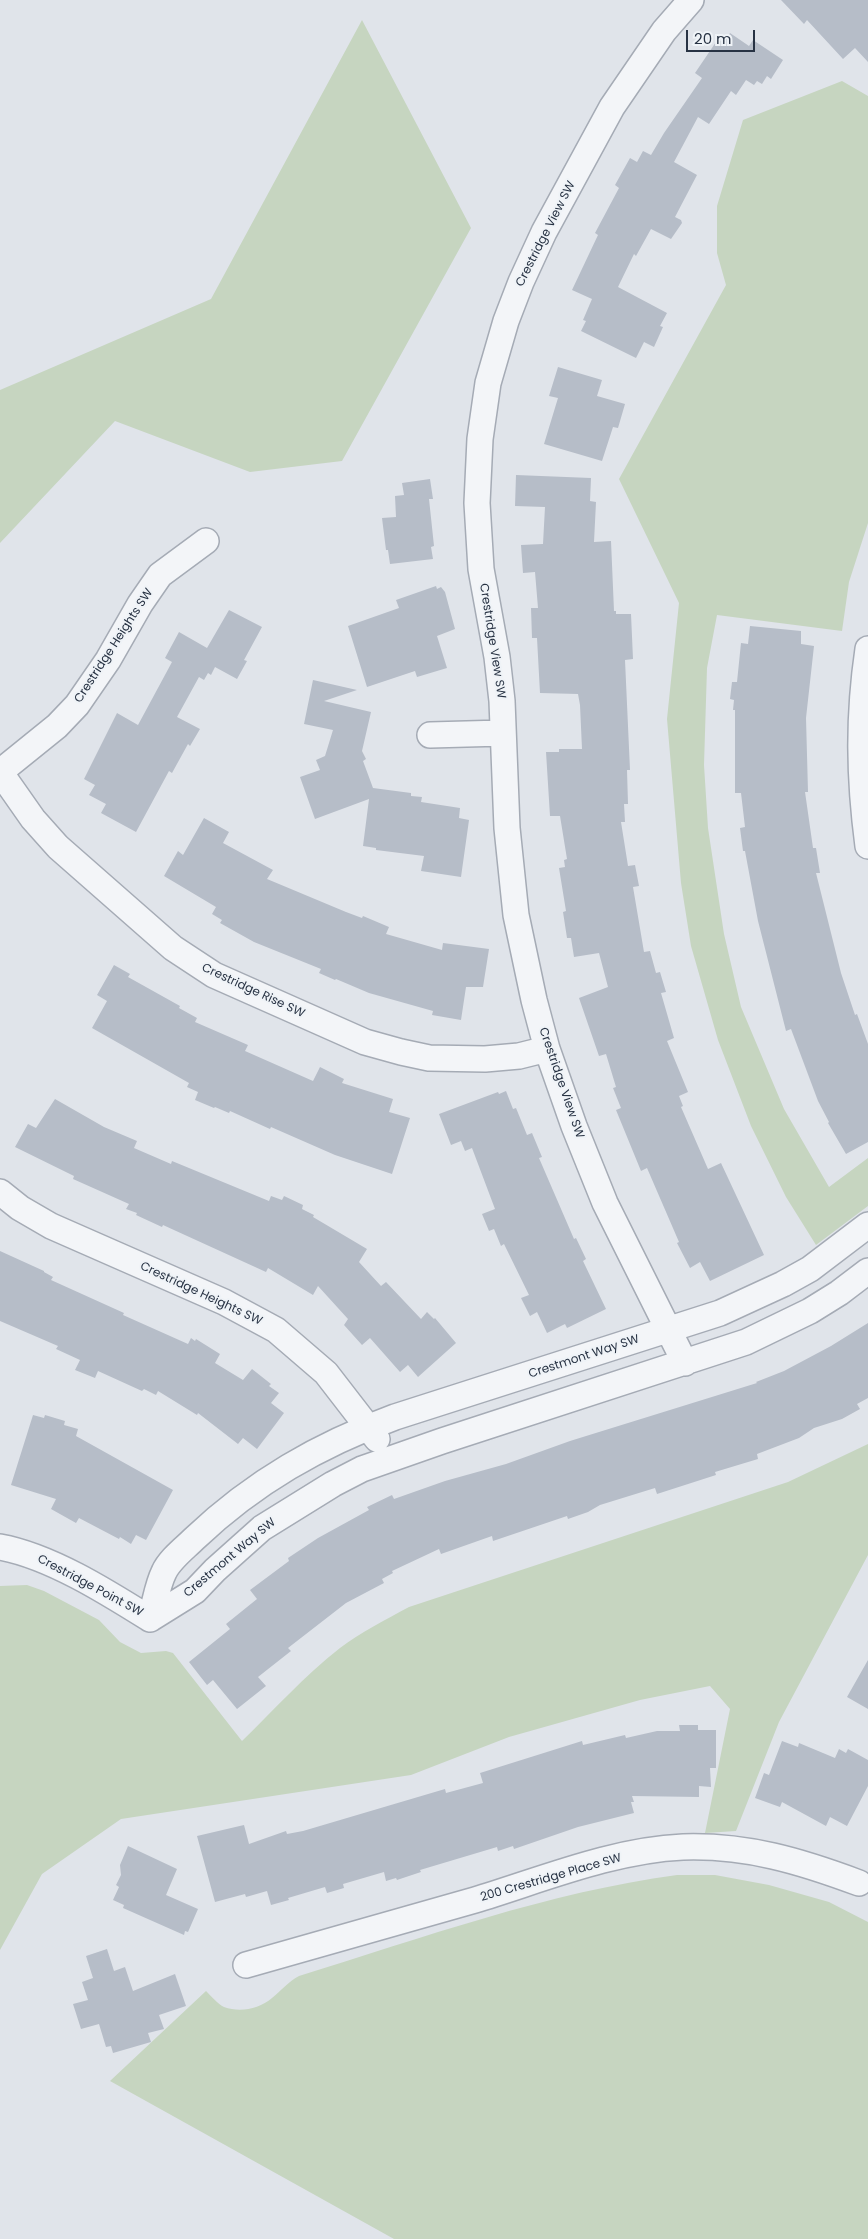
<!DOCTYPE html>
<style>
body{margin:0}
#map{position:relative;width:868px;height:2239px;overflow:hidden;background:#e0e4ea;font-family:Poppins,sans-serif}
canvas{display:block}
.scale{position:absolute;left:686px;top:30px;width:69px;height:22px;box-sizing:border-box;border:2px solid #273243;border-top:0;padding-left:6px;font-size:15px;line-height:18px;white-space:nowrap;color:#273243;-webkit-text-stroke:4px #eff3f7;paint-order:stroke}
</style>
<div id="map">
<canvas width="868" height="2239"></canvas>
<div class="scale">20 m</div>
</div>
<script>
const ctx = document.querySelector('canvas').getContext('2d');
ctx.lineJoin = 'round';
function paint(path, color) {
  ctx.fillStyle = color;
  ctx.fill(path, 'evenodd');
}
function stroke(path, color, width, dash) {
  ctx.strokeStyle = color;
  ctx.lineWidth = width;
  ctx.lineCap = dash ? 'butt' : 'round';
  ctx.setLineDash(dash || []);
  ctx.stroke(path);
}
function label(font, color, halo, rows, align = 'center') {
  ctx.font = font + ' Poppins,sans-serif';
  ctx.lineWidth = 4;
  ctx.setLineDash([]);
  ctx.textBaseline = 'middle';
  ctx.strokeStyle = halo;
  ctx.fillStyle = color;
  for (const [text, x, y, turn = 0] of rows) {
    ctx.save();
    ctx.translate(x, y);
    ctx.rotate((+turn || 0) * Math.PI / 180);
    ctx.textAlign = isNaN(turn) ? turn : align;
    if (halo) ctx.strokeText(text, 0, 0);
    ctx.fillText(text, 0, 0);
    ctx.restore();
  }
}
const green = new Path2D(`
 M 362,20 L 471,228 L 342,461 L 250,472 L 115,421 L 0,543 L 0,390 L 211,299 Z
 M 842,81 L 868,96 L 868,523 L 849,582 L 842,631 L 717,615 L 707,668 L 704,765 L 708,828 L 724,934 L 741,1007 L 784,1109 L 829,1187 L 868,1158 L 868,1206 L 816,1245 L 786,1197 L 751,1126 L 718,1040 L 691,946 L 681,883 L 667,719 L 679,603 L 619,479 L 726,285 L 717,253 L 717,206 L 743,120 Z
 M 868,1444 L 868,1555 L 779,1722 L 736,1831 L 705,1833 L 730,1709 L 710,1686 L 640,1700 L 509,1737 L 411,1775 L 121,1819 L 42,1874 L 0,1950 L 0,1586 L 27,1585 L 44,1591 L 99,1620 L 120,1642 L 141,1653 L 166,1651 L 173,1653 L 242,1741 C 274,1710 304,1676 340,1648 C 361,1632 385,1620 409,1607 L 788,1482 Z
 M 677,1875 L 715,1875 L 769,1885 L 829,1902 L 868,1922 L 868,2239 L 394,2239 L 110,2081 L 206,1991 C 211,1996 218,2004 224,2007 C 240,2013 259,2009 272,1998 C 282,1990 288,1982 299,1976 C 422,1938 549,1892 677,1875 Z`);
const building = new Path2D(`
 M 781,0 L 868,0 L 868,62 L 855,48 L 843,59 L 807,20 L 804,24 Z
 M 730,33 L 749,46 L 753,40 L 783,60 L 771,79 L 767,76 L 762,84 L 757,81 L 754,85 L 746,80 L 736,95 L 731,91 L 709,124 L 698,117 L 674,162 L 697,175 L 675,217 L 681,220 L 682,223 L 671,239 L 651,229 L 636,256 L 634,254 L 618,287 L 667,313 L 660,326 L 663,327 L 654,347 L 644,342 L 636,358 L 581,331 L 586,321 L 583,320 L 592,299 L 572,290 L 598,235 L 595,233 L 619,188 L 615,185 L 630,158 L 637,162 L 643,151 L 651,155 L 664,133 L 702,78 L 695,73 L 718,39 L 724,43 Z
 M 558,367 L 602,380 L 597,396 L 625,404 L 618,428 L 613,427 L 602,461 L 544,444 L 558,398 L 549,396 Z
 M 516,475 L 591,478 L 590,501 L 596,502 L 594,542 L 611,541 L 614,611 L 616,611 L 616,614 L 631,614 L 633,659 L 625,660 L 630,770 L 627,770 L 628,804 L 624,804 L 625,822 L 621,822 L 628,866 L 635,865 L 639,886 L 633,887 L 644,952 L 650,951 L 656,973 L 660,972 L 666,992 L 661,993 L 674,1038 L 667,1041 L 688,1092 L 679,1096 L 683,1106 L 681,1107 L 708,1169 L 721,1163 L 764,1255 L 710,1281 L 700,1262 L 690,1268 L 677,1243 L 679,1242 L 647,1168 L 641,1171 L 616,1110 L 621,1108 L 613,1088 L 616,1087 L 606,1054 L 599,1056 L 579,998 L 608,987 L 599,953 L 574,957 L 571,938 L 567,938 L 563,912 L 566,911 L 559,868 L 565,867 L 564,860 L 567,859 L 560,816 L 550,816 L 546,752 L 559,752 L 559,749 L 582,749 L 580,705 L 578,694 L 540,693 L 537,638 L 532,638 L 531,608 L 538,608 L 535,572 L 523,573 L 521,545 L 543,544 L 545,507 L 515,506 Z
 M 430,479 L 433,499 L 429,499 L 434,546 L 431,547 L 433,559 L 390,564 L 388,550 L 386,550 L 382,518 L 396,517 L 395,496 L 404,495 L 402,483 Z
 M 436,586 L 437,589 L 441,587 L 445,592 L 455,629 L 437,636 L 447,668 L 417,677 L 415,671 L 367,687 L 348,626 L 399,608 L 396,600 Z
 M 229,610 L 262,627 L 244,660 L 247,661 L 237,679 L 215,667 L 211,675 L 208,673 L 204,680 L 199,677 L 177,717 L 200,729 L 190,746 L 188,744 L 172,773 L 169,771 L 136,832 L 101,813 L 106,804 L 89,795 L 95,785 L 84,779 L 117,713 L 138,725 L 172,662 L 165,658 L 179,632 L 207,648 Z
 M 750,626 L 801,631 L 801,644 L 814,646 L 806,718 L 808,792 L 805,792 L 813,848 L 816,848 L 820,873 L 816,873 L 841,973 L 855,1015 L 857,1014 L 868,1044 L 868,1142 L 846,1154 L 828,1123 L 829,1122 L 818,1101 L 791,1029 L 786,1031 L 758,921 L 745,851 L 743,851 L 740,828 L 745,827 L 741,793 L 735,793 L 735,710 L 733,710 L 734,700 L 730,699 L 732,682 L 737,682 L 741,643 L 748,644 Z
 M 313,680 L 357,690 L 324,701 L 371,712 L 362,751 L 366,759 L 363,761 L 373,788 L 411,793 L 411,796 L 422,797 L 421,802 L 460,808 L 459,818 L 469,820 L 461,877 L 421,871 L 424,856 L 376,850 L 376,848 L 363,846 L 369,799 L 315,819 L 300,777 L 320,770 L 316,760 L 325,756 L 333,730 L 304,724 Z
 M 204,818 L 229,832 L 223,843 L 273,870 L 267,879 L 346,912 L 362,918 L 363,916 L 389,927 L 386,934 L 442,950 L 443,943 L 489,949 L 483,987 L 466,987 L 461,1020 L 432,1015 L 433,1011 L 369,993 L 336,979 L 335,980 L 319,973 L 321,969 L 254,942 L 220,923 L 222,920 L 212,914 L 216,907 L 164,876 L 178,851 L 183,855 Z
 M 114,965 L 130,974 L 128,977 L 180,1006 L 179,1008 L 197,1018 L 195,1022 L 248,1045 L 245,1051 L 313,1081 L 320,1067 L 344,1079 L 342,1083 L 393,1099 L 389,1112 L 410,1118 L 392,1174 L 335,1155 L 271,1127 L 270,1129 L 230,1111 L 229,1113 L 215,1107 L 214,1108 L 195,1100 L 198,1092 L 187,1087 L 189,1083 L 92,1028 L 107,1001 L 97,995 Z
 M 506,1091 L 513,1109 L 516,1108 L 527,1135 L 532,1133 L 542,1157 L 539,1158 L 574,1239 L 576,1238 L 586,1259 L 583,1261 L 606,1309 L 567,1328 L 565,1324 L 547,1333 L 537,1312 L 530,1316 L 521,1298 L 529,1295 L 504,1244 L 501,1246 L 494,1229 L 489,1231 L 482,1214 L 495,1209 L 472,1148 L 465,1151 L 461,1141 L 451,1145 L 439,1114 L 498,1092 L 499,1094 Z
 M 55,1099 L 104,1127 L 137,1141 L 134,1148 L 171,1164 L 172,1161 L 269,1201 L 271,1196 L 282,1200 L 284,1196 L 303,1205 L 302,1209 L 314,1215 L 313,1217 L 367,1249 L 359,1262 L 381,1286 L 386,1282 L 421,1319 L 427,1312 L 434,1319 L 435,1318 L 456,1343 L 418,1377 L 408,1365 L 400,1372 L 370,1338 L 362,1345 L 344,1325 L 348,1319 L 318,1286 L 313,1295 L 268,1268 L 266,1272 L 163,1225 L 162,1227 L 136,1215 L 137,1213 L 126,1209 L 129,1204 L 73,1179 L 74,1176 L 15,1147 L 28,1124 L 36,1128 Z
 M 0,1251 L 44,1271 L 44,1272 L 53,1277 L 51,1280 L 124,1313 L 123,1315 L 188,1344 L 191,1338 L 195,1341 L 196,1339 L 220,1354 L 215,1363 L 243,1380 L 252,1369 L 271,1384 L 269,1386 L 279,1393 L 271,1403 L 284,1413 L 257,1449 L 243,1438 L 238,1444 L 198,1413 L 197,1415 L 158,1391 L 156,1395 L 144,1389 L 142,1391 L 98,1371 L 95,1378 L 75,1370 L 80,1360 L 56,1349 L 58,1346 L 0,1321 Z
 M 868,1323 L 868,1398 L 857,1404 L 860,1409 L 842,1419 L 814,1428 L 799,1438 L 757,1454 L 758,1459 L 715,1472 L 716,1475 L 657,1494 L 655,1488 L 600,1505 L 588,1512 L 568,1519 L 567,1516 L 493,1541 L 492,1536 L 441,1554 L 439,1549 L 392,1571 L 393,1573 L 382,1579 L 384,1583 L 346,1603 L 288,1648 L 291,1651 L 258,1677 L 266,1686 L 237,1709 L 213,1680 L 207,1685 L 189,1662 L 230,1629 L 226,1624 L 257,1599 L 250,1590 L 289,1561 L 288,1558 L 318,1538 L 369,1510 L 367,1507 L 392,1495 L 394,1499 L 445,1481 L 506,1464 L 570,1441 L 757,1383 L 756,1382 L 784,1371 L 831,1346 Z
 M 33,1415 L 44,1418 L 45,1415 L 65,1421 L 64,1425 L 78,1429 L 76,1436 L 173,1490 L 146,1540 L 136,1535 L 131,1544 L 120,1537 L 119,1539 L 79,1518 L 76,1523 L 51,1509 L 56,1499 L 11,1485 Z
 M 868,1660 L 868,1709 L 847,1697 Z
 M 679,1725 L 698,1725 L 698,1730 L 716,1730 L 716,1768 L 710,1768 L 711,1787 L 699,1786 L 699,1797 L 632,1796 L 634,1802 L 631,1802 L 634,1813 L 578,1827 L 514,1849 L 513,1846 L 498,1851 L 497,1847 L 420,1870 L 421,1872 L 397,1880 L 396,1878 L 386,1881 L 384,1872 L 343,1884 L 344,1888 L 327,1893 L 325,1887 L 288,1898 L 289,1900 L 271,1905 L 267,1891 L 246,1897 L 245,1894 L 215,1902 L 197,1836 L 244,1825 L 249,1844 L 286,1831 L 287,1834 L 303,1831 L 445,1789 L 446,1793 L 483,1783 L 480,1773 L 582,1741 L 583,1745 L 625,1735 L 626,1738 L 657,1731 L 680,1731 Z
 M 782,1741 L 798,1747 L 799,1743 L 835,1758 L 839,1749 L 846,1753 L 848,1749 L 868,1760 L 868,1786 L 847,1826 L 830,1817 L 826,1826 L 782,1802 L 780,1807 L 755,1798 L 764,1773 L 769,1775 Z
 M 128,1846 L 177,1869 L 166,1895 L 198,1909 L 188,1932 L 185,1931 L 184,1935 L 123,1908 L 124,1905 L 113,1900 L 119,1887 L 116,1885 L 121,1875 L 120,1865 Z
 M 107,1949 L 114,1971 L 125,1967 L 133,1991 L 175,1974 L 186,2006 L 159,2015 L 164,2029 L 148,2033 L 151,2042 L 113,2053 L 111,2046 L 106,2047 L 99,2024 L 81,2029 L 73,2004 L 88,2000 L 82,1982 L 93,1978 L 86,1956 Z`);
const minor = new Path2D(`
 M 868,649 C 858,717 859,778 868,846
 M 430,735 L 503,733
 M 0,772 L 33,819 L 58,847 L 173,948 L 214,975 L 365,1042 L 401,1052 L 429,1058 L 485,1059 L 519,1056 L 547,1049
 M 0,772 L 57,726 L 77,705 L 108,660 L 140,604 L 160,575 L 206,541
 M 0,1192 L 20,1208 L 51,1226 L 224,1302 L 276,1330 L 326,1373 L 377,1439
 M 685,1363 L 605,1203 L 574,1126 L 547,1049 L 534,1000 L 516,915 L 507,828 L 502,701 L 497,657 L 481,569 L 477,503 L 480,439 L 488,383 L 506,321 L 521,282 L 544,232 L 612,107 L 664,31 L 691,0
 M 0,1547 C 50,1556 107,1592 150,1619
 M 150,1619 C 155,1604 157,1586 164,1572 C 170,1559 185,1548 195,1538 C 254,1482 319,1445 395,1417 L 720,1313 L 783,1284 L 810,1269 L 868,1225
 M 150,1619 L 195,1591 L 215,1570 L 262,1528 L 333,1484 L 362,1469 L 442,1441 L 746,1342 L 810,1311 L 839,1293 L 868,1271
 M 246,1965 C 322,1943 399,1922 475,1900 C 541,1880 613,1850 683,1847 C 747,1845 800,1861 859,1883`);
const streetNames = [
 ["Crestridge View SW",546,234,-63],
 ["Crestridge View SW",492,641,81],
 ["Crestridge Heights SW",114,646,-57],
 ["Crestridge Rise SW",253,991,25],
 ["Crestridge View SW",561,1083,71],
 ["Crestridge Heights SW",201,1294,25],
 ["Crestmont Way SW",584,1357,-18],
 ["Crestmont Way SW",230,1558,-40],
 ["Crestridge Point SW",90,1586,28],
 ["200 Crestridge Place SW",551,1878,-16]
];
paint(green, '#c6d5c0');
paint(building, '#b6bdc8');
stroke(minor, '#a5abb5', 28);
stroke(minor, '#f3f5f8', 25);
label('12px', '#273243', '#eff3f7', streetNames);
</script>
